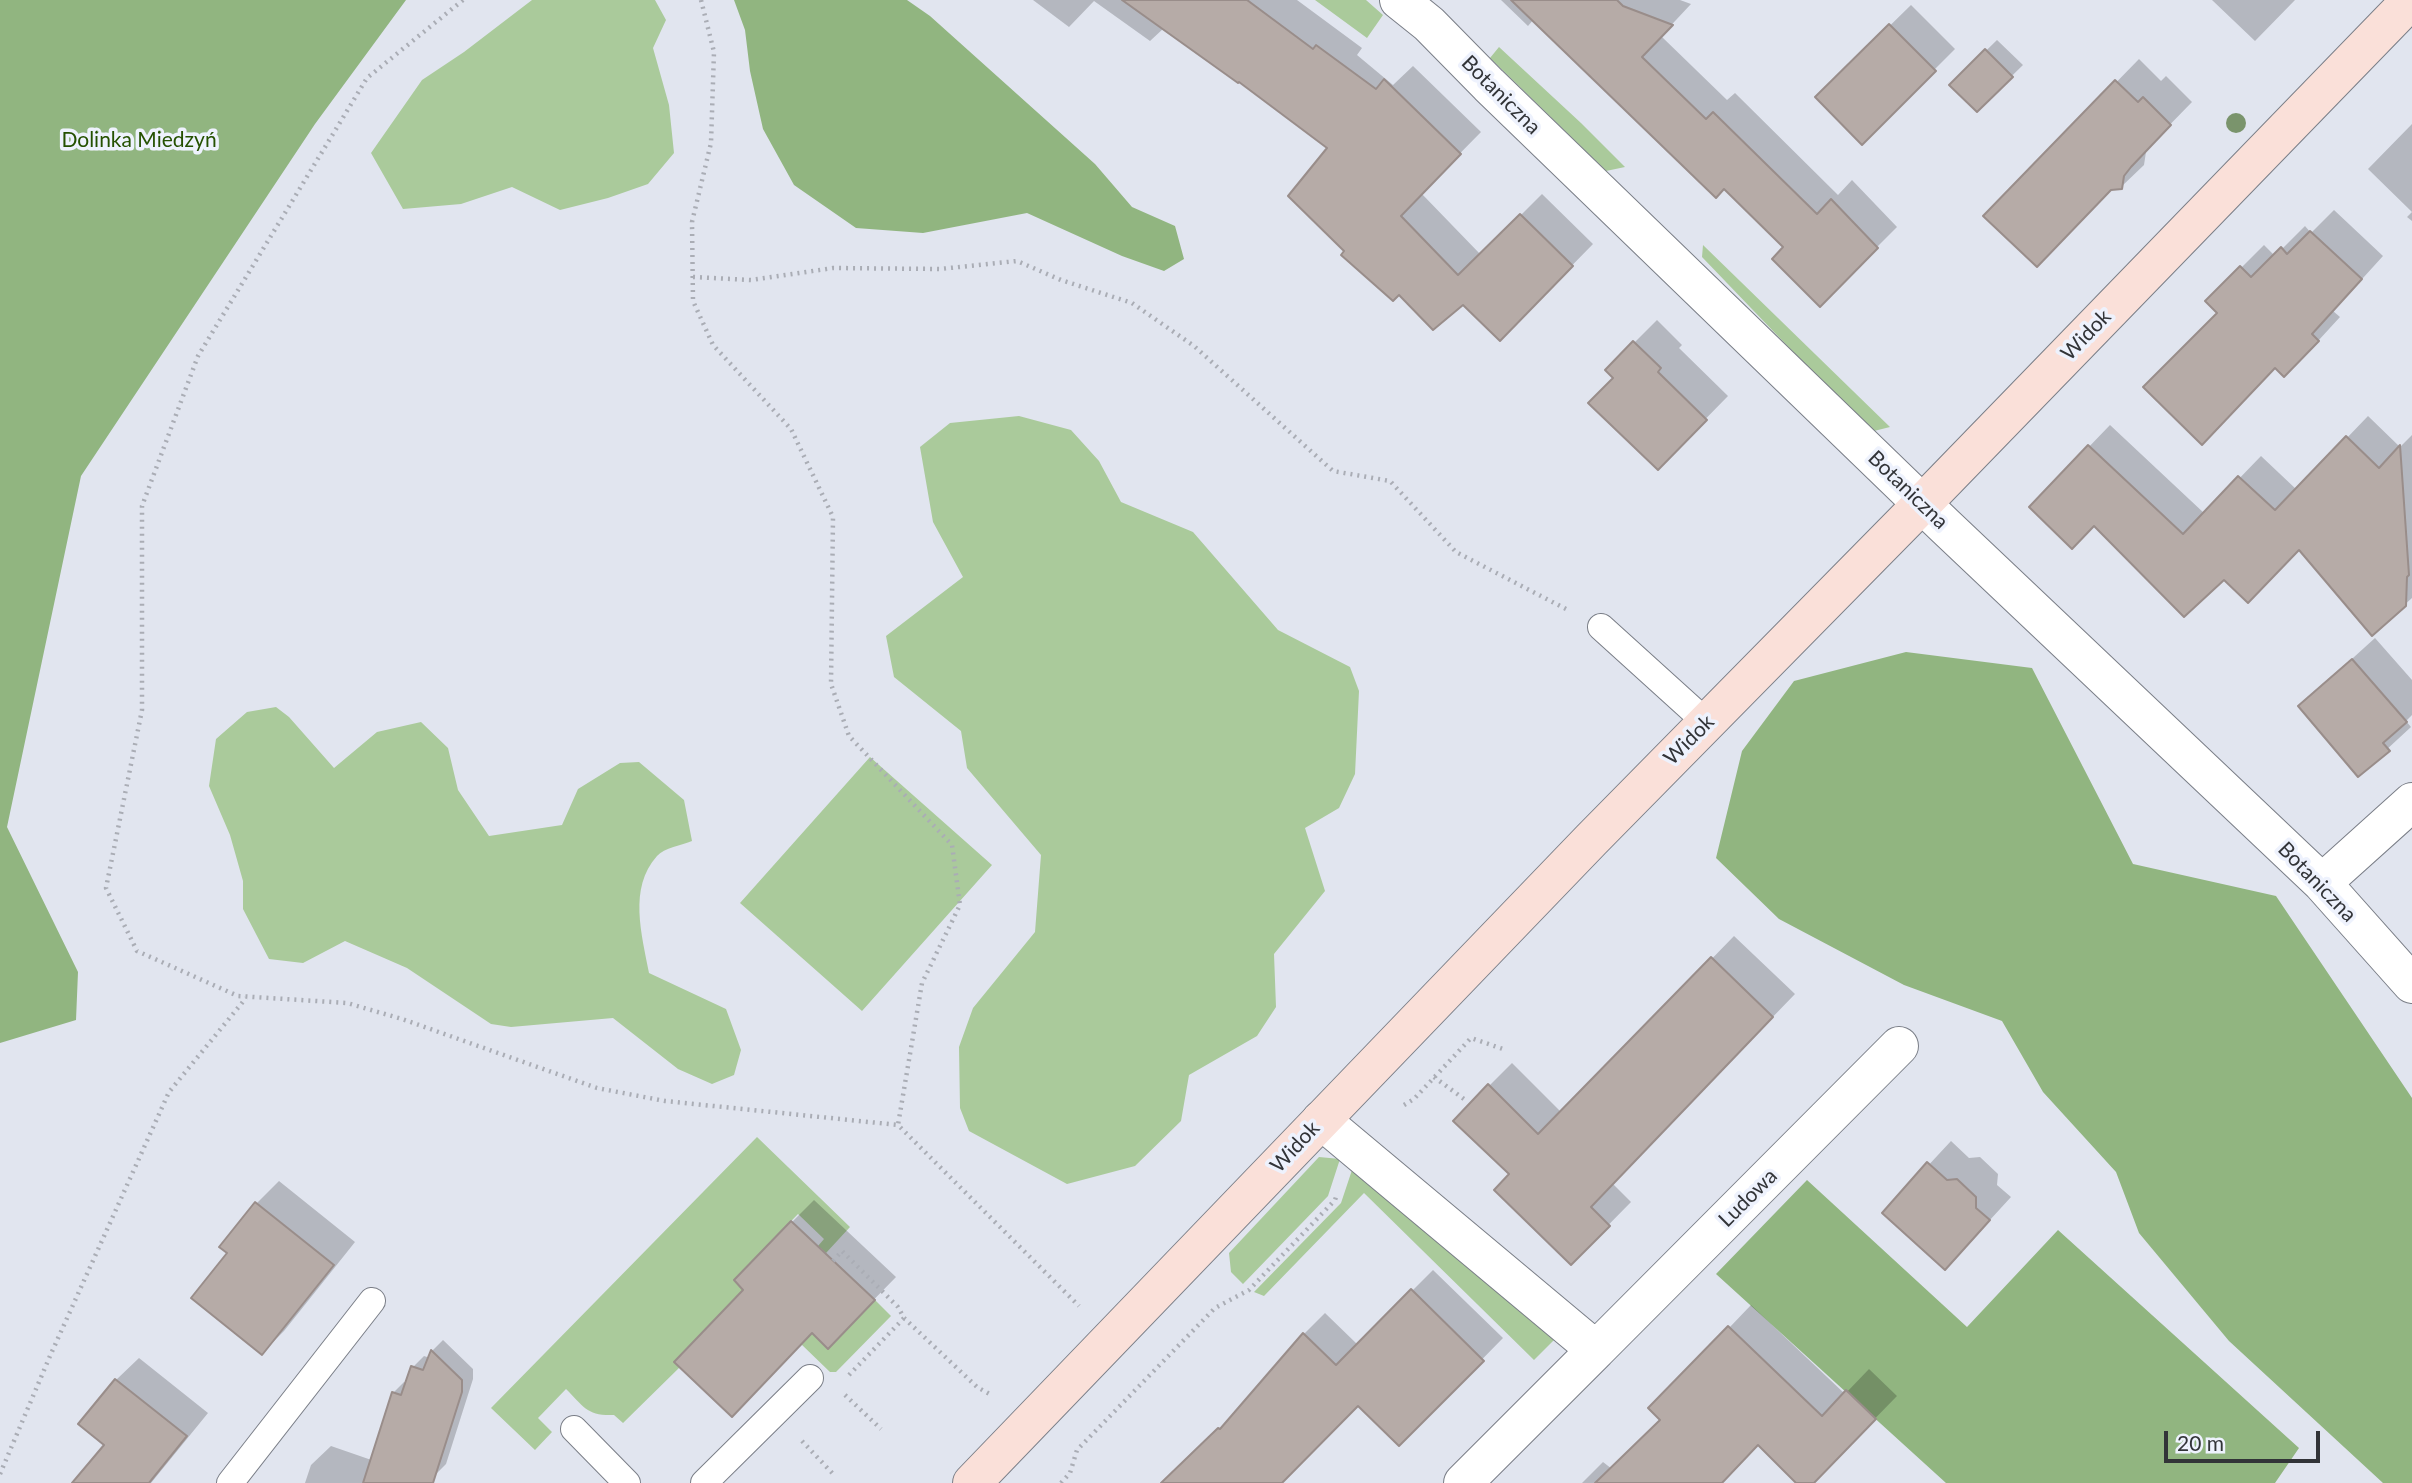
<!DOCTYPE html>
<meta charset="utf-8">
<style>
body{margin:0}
#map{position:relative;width:2412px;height:1483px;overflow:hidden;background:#e1e5ef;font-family:Lato,sans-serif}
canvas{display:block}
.scale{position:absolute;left:2164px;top:1431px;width:156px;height:32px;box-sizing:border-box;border:4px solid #323438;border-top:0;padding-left:9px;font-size:21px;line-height:24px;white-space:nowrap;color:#323438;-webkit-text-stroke:5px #eef2fd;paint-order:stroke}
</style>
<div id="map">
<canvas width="2412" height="1483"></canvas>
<div class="scale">20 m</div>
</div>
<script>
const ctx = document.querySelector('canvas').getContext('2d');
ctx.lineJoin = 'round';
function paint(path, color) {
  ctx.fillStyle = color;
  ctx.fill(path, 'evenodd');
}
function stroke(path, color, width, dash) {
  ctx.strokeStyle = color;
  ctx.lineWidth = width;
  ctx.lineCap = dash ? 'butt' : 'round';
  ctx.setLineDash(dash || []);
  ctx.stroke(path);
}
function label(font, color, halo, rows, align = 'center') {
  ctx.font = font + ' Lato,sans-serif';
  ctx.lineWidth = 7;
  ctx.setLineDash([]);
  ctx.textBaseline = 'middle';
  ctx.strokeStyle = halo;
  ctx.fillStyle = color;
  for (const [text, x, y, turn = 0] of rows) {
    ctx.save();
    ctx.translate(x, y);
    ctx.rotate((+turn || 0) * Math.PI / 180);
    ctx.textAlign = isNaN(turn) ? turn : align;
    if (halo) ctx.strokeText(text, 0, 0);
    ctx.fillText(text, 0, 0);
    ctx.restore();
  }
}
const green = new Path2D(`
 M 532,0 L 655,0 L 666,20 L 653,48 L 669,105 L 674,153 L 648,184 L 608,198 L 560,210 L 512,187 L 461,204 L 403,209 L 371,153 L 422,80 L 464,52 Z
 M 1315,0 L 1366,0 L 1383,15 L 1367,38 Z
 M 1499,47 L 1581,123 L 1625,167 L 1606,171 L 1490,58 Z
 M 1703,245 L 1890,427 L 1870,432 L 1702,257 Z
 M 1019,416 L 1071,430 L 1099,461 L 1121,502 L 1193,532 L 1278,630 L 1350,667 L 1359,691 L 1355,774 L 1339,808 L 1305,828 L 1325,891 L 1274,954 L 1276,1007 L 1257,1036 L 1189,1075 L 1181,1121 L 1135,1166 L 1067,1184 L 969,1131 L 960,1108 L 959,1047 L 973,1008 L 1035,932 L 1041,855 L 967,768 L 961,731 L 894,677 L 886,636 L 963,577 L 933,522 L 920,447 L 950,423 Z
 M 276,707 L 289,717 L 334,768 L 377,732 L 421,722 L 448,748 L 458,790 L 489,836 L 562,825 L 578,789 L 620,763 L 639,762 L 684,800 L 692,841 C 682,845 664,848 657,856 C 628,888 642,935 649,973 L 726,1009 L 741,1050 L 734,1075 L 712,1084 L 678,1069 L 613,1018 L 511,1027 L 491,1024 L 407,968 L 345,941 L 303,963 L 269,959 L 243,909 L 243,881 L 230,835 L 209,786 L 216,739 L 247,712 Z
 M 870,757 L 992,865 L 862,1011 L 740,903 Z
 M 757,1137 L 850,1227 L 826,1253 L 818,1246 L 824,1239 L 798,1214 L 734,1280 L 743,1290 L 680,1367 L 623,1423 L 614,1415 C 587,1416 584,1407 566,1389 L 538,1418 L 552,1432 L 535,1450 L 491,1408 Z
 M 1319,1157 L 1340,1159 L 1328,1196 L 1243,1284 L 1231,1272 L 1229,1253 Z
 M 1353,1167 L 1555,1339 L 1534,1360 L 1364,1193 L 1264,1296 L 1254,1292 L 1341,1203 Z
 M 875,1300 L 891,1316 L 836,1372 L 830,1372 L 801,1344 L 805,1326 L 828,1349 Z`);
const forest = new Path2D(`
 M 0,0 L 406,0 L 315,124 L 81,476 L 7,827 L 78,972 L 76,1020 L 0,1043 Z
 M 734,0 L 907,0 L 930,16 L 1095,164 L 1132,207 L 1175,226 L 1184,259 L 1164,271 L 1122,256 L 1027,213 L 923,233 L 856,228 L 794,185 L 763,129 L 750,71 L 745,30 Z
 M 1906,652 L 2032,668 L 2133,864 L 2276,896 L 2412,1098 L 2412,1483 L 2383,1483 L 2229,1341 L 2139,1233 L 2116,1172 L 2043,1092 L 2002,1021 L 1904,985 L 1779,919 L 1716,858 L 1742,751 L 1794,681 Z
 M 1807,1180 L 1967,1327 L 2058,1230 L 2299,1448 L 2275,1483 L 1946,1483 L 1716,1274 Z`);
const shadow = new Path2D(`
 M 1033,0 L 1297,0 L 1362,48 L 1357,55 L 1393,85 L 1413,66 L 1481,132 L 1421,193 L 1481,255 L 1542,194 L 1593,244 L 1500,339 L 1463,302 L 1399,293 L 1347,251 L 1329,148 L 1239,80 L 1164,28 L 1150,41 L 1094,1 L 1069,27 Z
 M 1501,0 L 1680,0 L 1691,4 L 1661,36 L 1727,100 L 1735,93 L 1838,195 L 1852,180 L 1897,227 L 1820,304 L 1785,247 L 1724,187 L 1534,19 L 1528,26 Z
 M 2212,0 L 2295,0 L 2255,41 Z
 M 1911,5 L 1955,49 L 1862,142 L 1817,97 Z
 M 1997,40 L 2023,65 L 1977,110 L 1951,85 Z
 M 2139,59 L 2161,81 L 2166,76 L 2192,102 L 2153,142 L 2146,152 L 2144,165 L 2121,187 L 1986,216 Z
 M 2412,124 L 2412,221 L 2407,217 L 2412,212 L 2368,169 Z
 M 2334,210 L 2383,256 L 2333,311 L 2340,317 L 2307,353 L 2220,313 L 2208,301 L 2264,245 L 2275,256 L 2305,226 L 2311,233 Z
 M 1657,320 L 1682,345 L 1679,348 L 1728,396 L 1680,445 L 1607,370 Z
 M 2368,416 L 2400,447 L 2412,435 L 2412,598 L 2373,633 L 2299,548 L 2224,578 L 2094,524 L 2031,507 L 2110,425 L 2205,514 L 2261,456 L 2297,490 Z
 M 2375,638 L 2412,680 L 2412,715 L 2406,721 L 2411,727 L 2359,775 L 2300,706 Z
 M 1734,936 L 1795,994 L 1612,1183 L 1631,1202 L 1571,1263 L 1512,1174 L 1489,1086 L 1512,1063 L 1562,1113 Z
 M 1951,1141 L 1969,1158 L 1980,1157 L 1998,1174 L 1997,1185 L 2011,1197 L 1967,1245 L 1885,1212 Z
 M 279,1181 L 355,1242 L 284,1331 L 262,1353 L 230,1252 L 222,1247 L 257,1203 Z
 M 814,1200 L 896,1277 L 850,1324 L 812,1331 L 746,1290 L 792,1222 Z
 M 1433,1270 L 1503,1338 L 1399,1444 L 1358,1404 L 1280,1483 L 1195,1483 L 1179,1468 L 1240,1409 L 1304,1334 L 1325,1313 L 1358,1345 Z
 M 1751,1305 L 1845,1394 L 1869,1369 L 1897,1396 L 1812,1483 L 1798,1483 L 1759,1443 L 1720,1483 L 1582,1483 L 1603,1462 L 1612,1469 L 1662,1420 L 1729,1328 Z
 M 443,1340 L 473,1369 L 473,1379 L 446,1464 L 435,1475 L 393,1393 L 404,1382 L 407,1383 L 413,1367 L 424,1356 L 430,1358 L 432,1351 Z
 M 139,1358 L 208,1413 L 151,1483 L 74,1483 L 106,1444 L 81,1423 L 116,1380 Z
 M 331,1446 L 383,1464 L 377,1483 L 305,1483 L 311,1465 Z`);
const building = new Path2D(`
 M 1122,0 L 1247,0 L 1313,49 L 1316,45 L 1376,89 L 1384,79 L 1461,154 L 1401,216 L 1458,275 L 1520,214 L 1573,266 L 1500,341 L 1463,305 L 1433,330 L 1399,295 L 1393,301 L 1341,255 L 1344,251 L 1288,196 L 1327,148 L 1239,82 L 1238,83 Z
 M 1511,0 L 1617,0 L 1623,6 L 1673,25 L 1642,57 L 1706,119 L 1713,112 L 1817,214 L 1831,199 L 1878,248 L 1820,307 L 1772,259 L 1783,247 L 1724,189 L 1716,198 Z
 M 1889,24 L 1936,71 L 1862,145 L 1815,97 Z
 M 1985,49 L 2013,77 L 1977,112 L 1949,85 Z
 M 2115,80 L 2138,102 L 2143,97 L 2171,125 L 2131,167 L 2124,176 L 2122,189 L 2111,190 L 2037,267 L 1983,216 Z
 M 2310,231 L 2362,279 L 2312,334 L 2319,341 L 2284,377 L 2275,368 L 2202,445 L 2143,387 L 2217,313 L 2205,301 L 2240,266 L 2251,277 L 2281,247 L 2287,254 Z
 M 1633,341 L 1661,368 L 1658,372 L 1707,420 L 1658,470 L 1588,403 L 1613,378 L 1605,370 Z
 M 2346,436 L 2379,468 L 2400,445 L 2409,575 L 2407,577 L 2406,606 L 2372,636 L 2299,550 L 2248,603 L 2224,580 L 2184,617 L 2094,526 L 2072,549 L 2029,507 L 2088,445 L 2183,534 L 2238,476 L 2275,510 Z
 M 2352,659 L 2407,722 L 2383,743 L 2390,751 L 2358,777 L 2298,706 Z
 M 1711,957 L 1773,1017 L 1591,1207 L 1610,1226 L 1571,1265 L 1494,1190 L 1509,1174 L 1453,1121 L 1488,1084 L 1538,1134 Z
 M 1927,1162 L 1947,1180 L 1957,1179 L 1976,1197 L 1976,1208 L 1990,1220 L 1945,1270 L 1882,1213 Z
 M 255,1202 L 334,1265 L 262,1355 L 191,1298 L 227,1253 L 219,1247 Z
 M 791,1221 L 875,1300 L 828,1349 L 812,1333 L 732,1417 L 674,1362 L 743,1290 L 734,1280 Z
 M 1411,1289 L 1484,1361 L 1399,1446 L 1358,1406 L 1282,1483 L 1161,1483 L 1218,1428 L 1220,1429 L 1303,1333 L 1336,1365 Z
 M 1728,1326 L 1822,1416 L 1846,1390 L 1876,1419 L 1814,1483 L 1796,1483 L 1758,1445 L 1722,1483 L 1595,1483 L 1660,1420 L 1648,1408 Z
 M 431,1350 L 462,1380 L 462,1392 L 433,1483 L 363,1483 L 392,1392 L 401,1395 L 411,1366 L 423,1370 Z
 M 115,1379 L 187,1436 L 149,1483 L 72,1483 L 104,1445 L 78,1424 Z`);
const path = new Path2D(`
 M 463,0 L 367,78 L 198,356 L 142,506 L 142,710 L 106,888 L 137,951 L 238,996 L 347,1003 L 402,1019 L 597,1088 L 665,1101 L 898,1125
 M 701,0 L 714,52 L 711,143 L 692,222 L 693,301 L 713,345 L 791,429 L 833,517 L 831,684 L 849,736 L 952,845 L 960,905 L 922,983 L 898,1125 L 1079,1306
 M 693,277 L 751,280 L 833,268 L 940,269 L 1017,261 L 1061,280 L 1132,303 L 1194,346 L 1333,471 L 1390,481 L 1456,552 L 1566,609
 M 1434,1077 L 1464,1099
 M 1404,1105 L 1414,1099 L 1471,1038 L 1503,1049
 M 833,1261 L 842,1251 L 898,1307 L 904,1318 L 977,1387 L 993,1396
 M 849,1375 L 904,1318
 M 845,1395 L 881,1429
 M 802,1441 L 835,1476
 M 0,1474 L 50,1356 L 169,1092 L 246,998
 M 1061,1483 L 1070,1473 L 1077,1450 L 1215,1308 L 1249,1290 L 1335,1200 L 1337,1194`);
const lane = new Path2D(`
 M 1601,627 L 1707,723
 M 574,1429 L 627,1483
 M 230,1483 L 372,1301
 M 704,1483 L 810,1378`);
const street = new Path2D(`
 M 1399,0 L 1429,24 L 1489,85 L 1944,525 L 2322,883 L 2412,984
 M 2322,883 L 2412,802
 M 1321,1120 L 1596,1350 L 1899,1046
 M 1463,1483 L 1596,1350`);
const secondary = new Path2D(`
 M 972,1483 L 1591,840 L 1922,504 L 2411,0`);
const trees = [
 [2236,123]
];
const streetNames = [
 ["Botaniczna",1501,95,45],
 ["Widok",2086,335,-46],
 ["Botaniczna",1908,490,44],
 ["Widok",1689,740,-45],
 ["Botaniczna",2317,882,46],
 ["Widok",1295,1147,-47],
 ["Ludowa",1748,1198,-45]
];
const parkNames = [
 ["Dolinka Miedzyń",139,140]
];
paint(green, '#aaca9b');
paint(forest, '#91b580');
paint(shadow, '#0003');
paint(building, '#b6aba7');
stroke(building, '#998d8a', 2);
stroke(lane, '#7a7e87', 28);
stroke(street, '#7a7e87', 40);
stroke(secondary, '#7a7e87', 40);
stroke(path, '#aaadb5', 4.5, [2, 5]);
stroke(lane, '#fff', 26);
stroke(street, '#fff', 38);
stroke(secondary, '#fae0d9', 38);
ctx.fillStyle = '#7a946c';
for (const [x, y] of trees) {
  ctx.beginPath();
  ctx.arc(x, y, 10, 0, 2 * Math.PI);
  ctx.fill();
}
label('21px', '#323438', '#eef2fd', streetNames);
label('21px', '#255101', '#eef2fd', parkNames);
</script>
